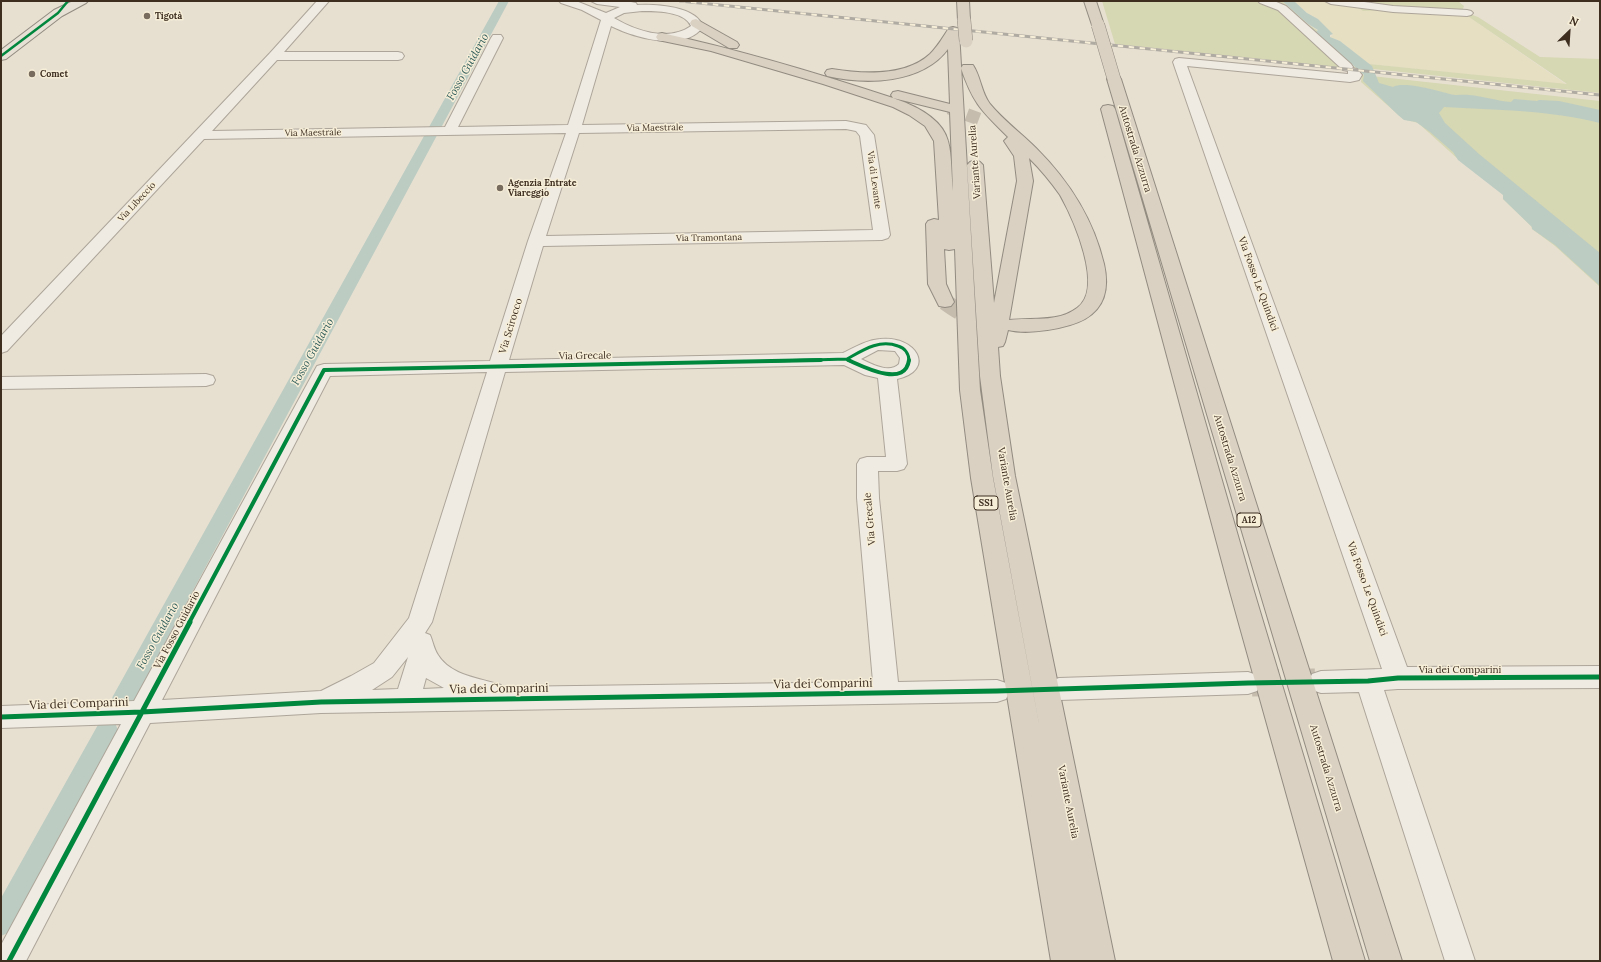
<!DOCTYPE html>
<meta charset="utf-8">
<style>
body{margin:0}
#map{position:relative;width:1601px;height:962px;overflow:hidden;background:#e7e0d1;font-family:Lora,serif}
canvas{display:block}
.frame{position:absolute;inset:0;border:2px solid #3d2e20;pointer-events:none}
.north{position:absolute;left:1549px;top:12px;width:40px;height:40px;-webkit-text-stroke:3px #f7eed8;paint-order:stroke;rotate:25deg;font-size:11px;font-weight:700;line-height:16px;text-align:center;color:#3d2e20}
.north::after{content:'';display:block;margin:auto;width:14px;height:18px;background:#3d2e20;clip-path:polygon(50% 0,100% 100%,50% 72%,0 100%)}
</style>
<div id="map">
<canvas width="1601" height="962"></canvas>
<div class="frame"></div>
<div class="north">N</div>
</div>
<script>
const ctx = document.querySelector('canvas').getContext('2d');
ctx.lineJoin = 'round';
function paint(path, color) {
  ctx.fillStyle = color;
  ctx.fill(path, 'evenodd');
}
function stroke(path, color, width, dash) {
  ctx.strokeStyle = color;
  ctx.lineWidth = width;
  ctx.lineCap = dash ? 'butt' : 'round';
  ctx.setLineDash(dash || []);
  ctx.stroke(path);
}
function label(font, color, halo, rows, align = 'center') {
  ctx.font = font + ' Lora,serif';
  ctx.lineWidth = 3;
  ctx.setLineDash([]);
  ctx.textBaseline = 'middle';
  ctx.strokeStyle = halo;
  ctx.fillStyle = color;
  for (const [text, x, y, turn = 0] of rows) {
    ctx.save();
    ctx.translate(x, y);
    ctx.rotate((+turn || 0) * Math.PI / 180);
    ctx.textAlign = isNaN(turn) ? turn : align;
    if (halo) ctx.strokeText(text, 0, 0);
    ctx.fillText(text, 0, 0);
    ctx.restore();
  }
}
const farmland = new Path2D(`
 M 1294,1 L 1331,1 L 1385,10 L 1466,15 L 1567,85 L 1369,64 L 1340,41 L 1330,37 L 1333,35 L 1318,19 L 1307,13 Z`);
const green = new Path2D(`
 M 1102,1 L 1282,1 L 1308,24 L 1318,31 L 1317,32 L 1357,69 L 1115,44 Z
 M 1331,1 L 1458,1 L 1464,6 L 1463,9 L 1467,13 L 1478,17 L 1540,57 L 1600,59 L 1600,93 L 1373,69 L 1369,64 L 1567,84 L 1466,15 L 1385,10 L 1363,11 L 1353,4 Z
 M 1362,75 L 1600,101 L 1600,287 L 1555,246 L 1532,229 L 1531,226 L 1503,199 L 1504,195 L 1459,160 L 1418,123 L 1403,119 L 1361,82 Z`);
const water = new Path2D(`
 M 1282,1 L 1294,1 L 1307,13 L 1318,19 L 1333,34 L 1330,35 L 1330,37 L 1340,41 L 1372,66 L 1379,83 L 1393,87 C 1404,81 1437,91 1450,94 C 1456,96 1463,94 1469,95 C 1483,96 1497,101 1511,102 L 1514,99 L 1537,101 L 1539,100 L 1559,101 L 1600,110 L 1600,123 C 1550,110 1495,110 1444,107 L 1439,113 L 1445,123 L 1479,154 L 1600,253 L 1600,286 L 1555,245 L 1532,229 L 1532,227 L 1503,199 L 1503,195 L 1458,160 L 1453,152 L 1430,132 L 1416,122 L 1404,120 L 1398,115 L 1363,81 L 1364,75 L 1316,32 L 1318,30 L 1308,24 Z`);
const canal = new Path2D(`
 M 499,1 L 509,1 L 129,710 L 121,712 L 113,710 L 110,703 L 113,696 Z
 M 107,720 L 115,723 L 118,730 L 115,737 L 10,932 L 1,936 L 1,898 L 99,723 Z`);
const minorTunnel = new Path2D(`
 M 1252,683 L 1315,682`);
const highwayTunnelFar1 = new Path2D(`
 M 949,108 L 979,119`);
const highwayTunnel = new Path2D(`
 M 945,302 C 964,316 983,323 1006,325`);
const minor = new Path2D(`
 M 317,1 L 329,1 L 284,52 L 398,52 L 402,53 L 404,56 L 402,59 L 398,60 L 277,60 L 212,131 L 445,127 L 491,38 L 493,35 L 501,35 L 503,38 L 458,127 L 568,125 L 601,20 L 582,10 L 561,3 L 559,1 L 576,1 L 606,13 L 620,7 L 597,4 L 591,1 L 626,1 L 636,3 L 637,5 C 655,4 697,6 703,27 C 684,53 633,37 611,26 L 582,125 L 846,121 L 866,125 L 874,135 L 890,235 L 888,238 L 882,240 L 543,246 L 509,360 L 843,353 C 855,347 867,340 880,339 C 916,335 937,370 897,379 L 907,464 L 904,469 L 897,471 L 878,471 L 879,498 L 898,682 L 997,680 L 1006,683 L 1010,691 L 1006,699 L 997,702 L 321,713 L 150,723 L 26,961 L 1,961 L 1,945 L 121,724 L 1,728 L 1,706 L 134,701 L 317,366 L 324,364 L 490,361 L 528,241 L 566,133 L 204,139 L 7,351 L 1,353 L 1,336 L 270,53 ZM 642,11 C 656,11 684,11 691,26 C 668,42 636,31 614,18 L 624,13 ZM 846,129 L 856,131 L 860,136 L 873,230 L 546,236 L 579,133 ZM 878,350 L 895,351 L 900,358 L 899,364 C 889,374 872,364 861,359 ZM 844,365 L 865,375 L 878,378 L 886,457 L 867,457 L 860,459 L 857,464 L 857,498 L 873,682 L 502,687 L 501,685 C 480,678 451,676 438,655 C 434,649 433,642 430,635 L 425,633 L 432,622 L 505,372 ZM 487,372 L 409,618 L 374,663 L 351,676 L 321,691 L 162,700 L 330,376 ZM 408,657 L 398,689 L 372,690 L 392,677 ZM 426,678 L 444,688 L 423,689 Z
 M 1258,1 L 1274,1 L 1286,6 L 1351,64 L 1353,67 L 1352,68 L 1357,69 L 1362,75 L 1359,80 L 1350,82 L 1187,66 L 1407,667 L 1600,666 L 1600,688 L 1398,689 L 1384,690 L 1475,961 L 1445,961 L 1359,692 L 1321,693 L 1312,690 L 1308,682 L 1312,674 L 1321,671 L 1382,669 L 1173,62 L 1175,59 L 1179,58 L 1348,74 L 1348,71 L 1343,70 L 1278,10 L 1260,3 Z
 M 1325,1 L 1357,1 L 1393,6 L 1467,10 L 1471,11 L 1473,13 L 1471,15 L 1467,16 L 1393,12 L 1331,4 Z
 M 206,374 L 213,376 L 215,380 L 213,384 L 206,386 L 1,389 L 1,377 Z
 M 1248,672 L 1257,675 L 1261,683 L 1257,691 L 1248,694 L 1059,700 L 1050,697 L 1046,689 L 1050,681 L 1059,678 Z`);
const major = new Path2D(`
 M 73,1 L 88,1 L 86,3 L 62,16 L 6,59 L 1,60 L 1,50 L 54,10 Z`);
const highway = new Path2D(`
 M 957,1 L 969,1 L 970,20 L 968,23 L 960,23 L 958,20 Z
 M 1084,1 L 1096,1 L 1104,25 L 1102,28 L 1094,28 L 1092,25 Z
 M 696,19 L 737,42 L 739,45 L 737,48 L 729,48 L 692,26 L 690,23 L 692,20 Z
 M 953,27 L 957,28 L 959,31 L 980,390 L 993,478 L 1042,740 L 993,476 L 980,376 L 967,165 L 970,162 L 975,160 L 980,162 L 983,165 L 994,303 L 1017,181 L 1014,156 L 1004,141 L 1008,137 C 982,111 973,104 961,68 L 963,65 L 973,65 C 981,77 981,92 990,104 C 1003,120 1021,133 1036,148 C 1069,181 1093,218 1104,264 C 1109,286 1106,307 1085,319 C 1067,329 1028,335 1008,330 L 1005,342 L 1003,346 L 998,347 L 1000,376 L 1015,476 L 1115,961 L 1051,961 L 971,478 L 960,390 L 955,249 L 949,250 L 944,249 L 946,284 L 954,302 L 951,306 L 945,307 L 939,306 L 928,284 L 926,224 L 928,221 L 934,219 L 939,220 L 934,141 L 925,126 L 909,115 L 893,107 L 823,84 L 711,51 L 658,40 L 656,37 L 658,34 L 662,33 C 740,50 817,73 893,98 L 891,95 L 893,92 L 898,91 L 950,104 L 948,49 C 922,84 866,85 827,76 L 825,73 L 827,70 L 832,69 C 863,74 905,77 930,54 C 938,46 943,37 949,28 ZM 893,98 L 950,112 L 953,191 C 951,176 952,155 948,141 C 942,118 914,105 893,98 ZM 1029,158 C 1040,169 1051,182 1060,195 C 1073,218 1105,289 1077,308 C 1057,323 1032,317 1009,320 L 1033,181 Z
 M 1114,75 L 1119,76 L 1121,79 L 1402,961 L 1370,961 L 1107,79 L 1109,76 Z
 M 1108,105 L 1113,106 L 1115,109 L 1253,588 L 1365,961 L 1333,961 L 1229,588 L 1101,109 L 1103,106 Z`);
const rail = new Path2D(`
 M 680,1 L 1600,95`);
const highwayBridge = new Path2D(`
 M 964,20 L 966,41
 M 1098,25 L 1114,79`);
const cyclewayFar3 = new Path2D(`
 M 1,56 L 58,13 L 68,1`);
const cyclewayFar2 = new Path2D(`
 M 847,359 L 850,361
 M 847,359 C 863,350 879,339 898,346 C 905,348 909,354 909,361
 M 774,361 L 847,359`);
const cyclewayFar1 = new Path2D(`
 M 848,360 C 862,366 905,389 909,360
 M 189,623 L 324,370 L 821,360`);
const cycleway = new Path2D(`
 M 1,717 L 142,712 L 321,702 L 997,691 L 1248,683 L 1368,681 L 1398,678 L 1600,677
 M 9,961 L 190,622`);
const markers = [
 [147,16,4,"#786c5e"],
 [32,74,4,"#786c5e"],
 [500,188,4,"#786c5e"]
];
const farPoinames = [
 ["Tigotà",155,16],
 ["Comet",40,74],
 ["Agenzia Entrate",508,183],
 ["Viareggio",508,193]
];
const farStreetnames = [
 ["Via Maestrale",655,128,-1],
 ["Via Maestrale",313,133,-1],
 ["Via di Levante",874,180,82],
 ["Via Libeccio",137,202,-47],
 ["Via Tramontana",709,238,-1]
];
const shields = [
 [986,503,24],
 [1249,520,24]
];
const shieldNames = [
 ["SS1",986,503],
 ["A12",1249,520]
];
const streetNames = [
 ["Autostrada Azzurra",1135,149,73],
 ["Variante Aurelia",975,162,-94],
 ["Via Fosso Le Quindici",1258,284,70],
 ["Via Scirocco",511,326,-73],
 ["Via Grecale",585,356,-1],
 ["Autostrada Azzurra",1230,458,73],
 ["Variante Aurelia",1007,484,80],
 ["Via Grecale",870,519,-95],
 ["Via Fosso Le Quindici",1367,589,70],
 ["Via Fosso Guidario",177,630,-62],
 ["Via dei Comparini",1460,670],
 ["Autostrada Azzurra",1326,768,73],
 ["Variante Aurelia",1068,802,79]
];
const waterNames = [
 ["Fosso Guidario",468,67,-61],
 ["Fosso Guidario",313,352,-61],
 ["Fosso Guidario",158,636,-61]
];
const nearStreetnames = [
 ["Via dei Comparini",823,684,-1],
 ["Via dei Comparini",499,689,-1],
 ["Via dei Comparini",79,704,-2]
];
paint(farmland, '#e6dfc2');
paint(green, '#d6d7b3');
paint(water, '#bcccc2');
paint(canal, '#bcccc2');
stroke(minorTunnel, '#c5bcae', 27, [27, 14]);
stroke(highwayTunnelFar1, '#c5bcae', 13, [13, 6]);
stroke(highwayTunnel, '#c5bcae', 17, [17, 8]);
stroke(minor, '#ada599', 2);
stroke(major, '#928b80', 2);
stroke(highway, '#928b80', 2);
paint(minor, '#efebe3');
paint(major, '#e6e1d4');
paint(highway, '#dad1c2');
stroke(rail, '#afaaa2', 3);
stroke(rail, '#f7eed8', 2, [5.5]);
stroke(highwayBridge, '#928b80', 14, []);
stroke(highwayBridge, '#dad1c2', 13);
stroke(cyclewayFar3, '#00873e', 2.5);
stroke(cyclewayFar2, '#00873e', 3);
stroke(cyclewayFar1, '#00873e', 4);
stroke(cycleway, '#00873e', 5);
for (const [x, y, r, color] of markers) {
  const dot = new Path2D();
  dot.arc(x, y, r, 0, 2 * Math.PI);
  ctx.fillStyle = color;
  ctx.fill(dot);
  stroke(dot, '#f7eed8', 1.5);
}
label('bold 9px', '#3d2e20', '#f7eed8', farPoinames, 'left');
label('9px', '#3d2e20', '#f7eed8', farStreetnames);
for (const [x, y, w] of shields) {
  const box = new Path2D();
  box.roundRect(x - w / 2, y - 7, w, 14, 3);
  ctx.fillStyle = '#f7eed8';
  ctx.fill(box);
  stroke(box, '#3d2e20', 1);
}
label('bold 9px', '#3d2e20', null, shieldNames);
label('10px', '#3d2e20', '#f7eed8', streetNames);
label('italic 11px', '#2f5d5a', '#f7eed8', waterNames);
label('12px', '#3d2e20', '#f7eed8', nearStreetnames);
</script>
